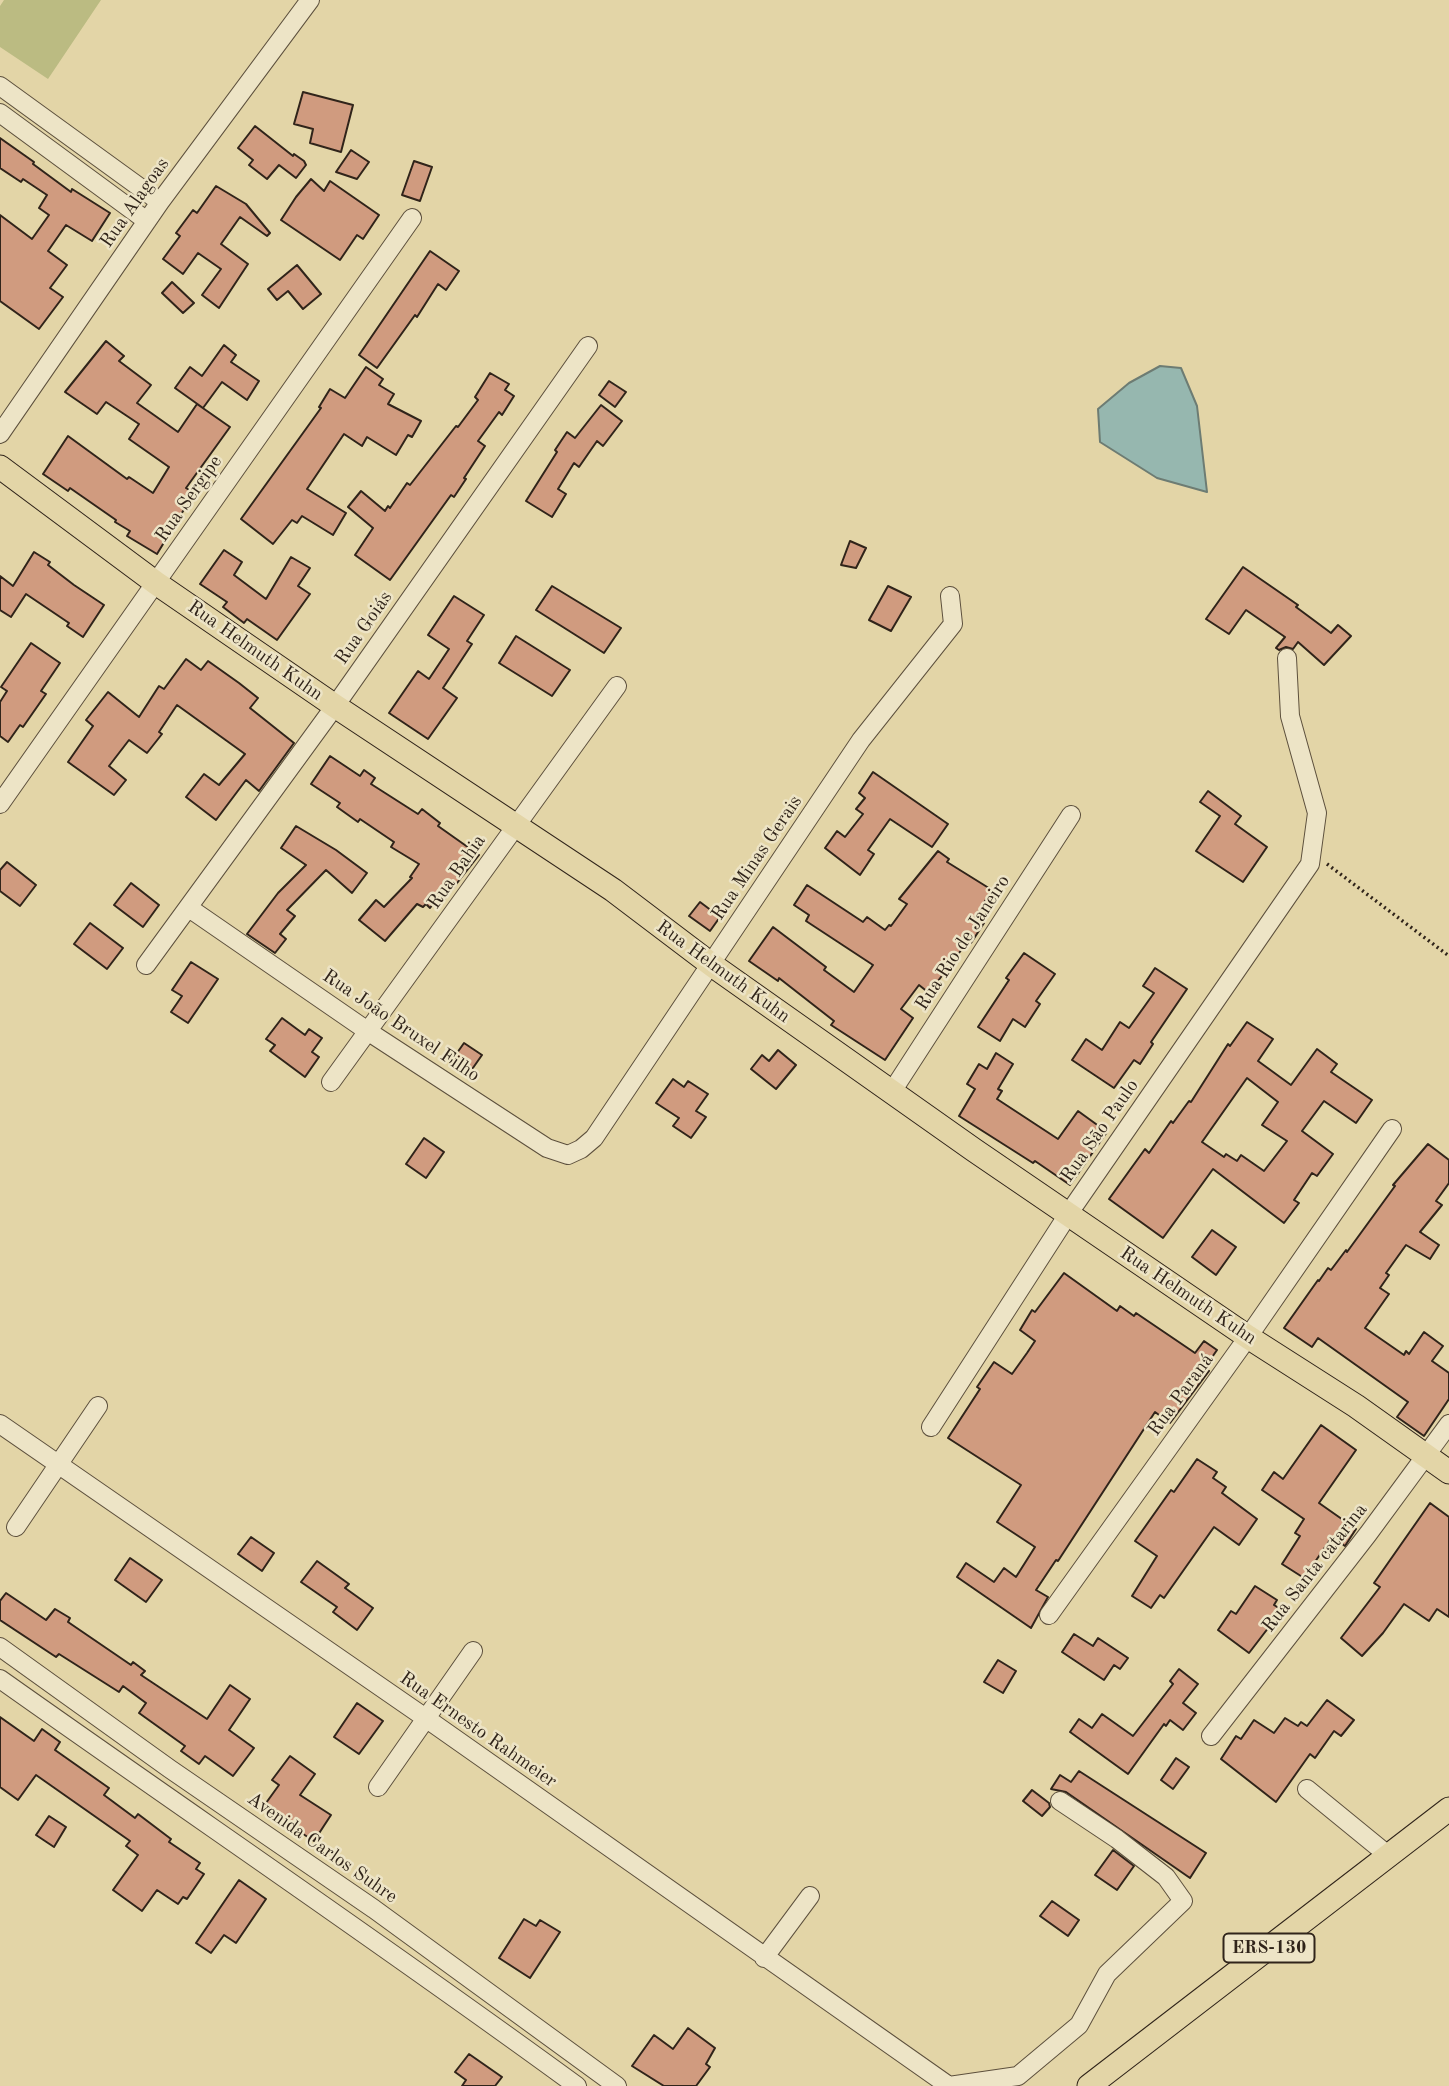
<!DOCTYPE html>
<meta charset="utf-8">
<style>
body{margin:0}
canvas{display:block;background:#e3d5a7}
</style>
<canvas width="1449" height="2086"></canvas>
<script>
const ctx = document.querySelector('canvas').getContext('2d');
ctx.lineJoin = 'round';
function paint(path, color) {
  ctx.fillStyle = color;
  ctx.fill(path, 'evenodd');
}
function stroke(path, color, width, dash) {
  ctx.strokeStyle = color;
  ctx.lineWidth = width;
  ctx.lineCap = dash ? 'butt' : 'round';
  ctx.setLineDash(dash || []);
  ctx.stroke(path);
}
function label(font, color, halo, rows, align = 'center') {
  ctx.font = font + ' "Old Standard TT",serif';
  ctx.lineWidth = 5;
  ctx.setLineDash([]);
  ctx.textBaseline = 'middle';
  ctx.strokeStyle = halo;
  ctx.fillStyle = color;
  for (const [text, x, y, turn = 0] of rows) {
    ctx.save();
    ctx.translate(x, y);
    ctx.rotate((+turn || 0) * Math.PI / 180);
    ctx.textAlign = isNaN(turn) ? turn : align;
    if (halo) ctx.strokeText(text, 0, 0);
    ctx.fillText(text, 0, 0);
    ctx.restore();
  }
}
const green = new Path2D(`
 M 4,0 L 101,0 L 48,79 L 0,47 L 0,6 Z`);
const water = new Path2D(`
 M 1160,366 L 1181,368 L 1197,406 L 1207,492 L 1157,478 L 1100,442 L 1098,409 L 1129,383 Z`);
const building = new Path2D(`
 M 303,92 L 353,105 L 341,152 L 310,143 L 313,129 L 294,124 Z
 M 255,126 L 293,156 L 294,154 L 304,161 L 306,165 L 296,178 L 279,165 L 267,179 L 249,165 L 253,160 L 238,148 Z
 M 0,138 L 34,162 L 33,164 L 71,192 L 72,189 L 110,213 L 92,241 L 66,225 L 48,251 L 67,265 L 50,288 L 63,297 L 39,329 L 0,301 L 0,215 L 32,239 L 49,215 L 39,208 L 47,195 L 23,179 L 21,182 L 0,168 Z
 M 351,150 L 369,162 L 357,179 L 336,172 Z
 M 414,161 L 432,167 L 420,201 L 402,195 Z
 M 311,179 L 324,191 L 330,181 L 379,215 L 363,239 L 357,235 L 340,260 L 281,220 L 296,197 Z
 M 216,186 L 246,204 L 270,233 L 267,236 L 240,217 L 221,244 L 248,264 L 219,308 L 202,295 L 221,269 L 198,253 L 183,274 L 163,259 L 180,236 L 176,233 L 193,210 L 197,213 Z
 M 430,251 L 459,271 L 446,290 L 438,284 L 417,317 L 415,315 L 377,368 L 359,355 Z
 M 297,265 L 321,294 L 303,309 L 288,291 L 277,300 L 268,289 Z
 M 172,282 L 194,303 L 183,313 L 162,293 Z
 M 106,341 L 124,356 L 119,361 L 151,385 L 137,403 L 178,432 L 197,404 L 230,427 L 186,488 L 194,493 L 157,554 L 127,536 L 130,531 L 115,522 L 116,520 L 70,488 L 68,491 L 43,474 L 68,436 L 127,479 L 129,477 L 153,493 L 169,467 L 129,439 L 139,424 L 106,402 L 97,414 L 65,392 Z
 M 224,345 L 236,355 L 231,362 L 259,381 L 247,400 L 222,382 L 203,408 L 175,388 L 190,367 L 202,376 Z
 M 366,367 L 383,379 L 379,385 L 394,394 L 388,404 L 421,421 L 412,437 L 408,435 L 396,455 L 367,437 L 362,446 L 344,434 L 307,489 L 346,513 L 333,535 L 302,516 L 297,523 L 292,520 L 273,544 L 241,519 L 321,408 L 319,407 L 330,389 L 345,398 Z
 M 490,373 L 509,384 L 505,390 L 514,396 L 502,415 L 499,412 L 478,441 L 485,446 L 464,478 L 466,479 L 454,497 L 451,495 L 390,580 L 355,555 L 373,528 L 348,507 L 361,491 L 385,511 L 388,506 L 390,508 L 407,483 L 410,485 L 456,426 L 458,427 L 478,400 L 475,397 Z
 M 609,381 L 626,392 L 615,407 L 599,395 Z
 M 601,405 L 622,421 L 603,446 L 597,441 L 579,467 L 574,463 L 558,489 L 566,494 L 552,517 L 526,501 L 557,452 L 555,450 L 567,432 L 575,438 Z
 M 850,541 L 866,548 L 856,568 L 841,565 Z
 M 224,550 L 242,562 L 234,575 L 266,599 L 291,557 L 310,568 L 298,586 L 310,594 L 277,640 L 247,619 L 244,623 L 223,607 L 227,602 L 200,584 Z
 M 34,552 L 50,562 L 48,565 L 74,585 L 104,605 L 83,637 L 67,626 L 69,623 L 26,594 L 11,617 L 0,610 L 0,576 L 13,586 Z
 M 1243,567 L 1298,605 L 1296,607 L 1331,633 L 1338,625 L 1351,636 L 1324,665 L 1298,642 L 1293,649 L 1286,647 L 1279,650 L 1276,648 L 1285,637 L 1246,610 L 1229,634 L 1206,619 Z
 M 552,586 L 621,628 L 604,653 L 536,610 Z
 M 888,586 L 911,597 L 891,631 L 869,620 Z
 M 454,596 L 484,615 L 467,641 L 472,644 L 443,688 L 457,698 L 428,739 L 389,713 L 418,671 L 429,679 L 449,649 L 428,635 Z
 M 516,636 L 570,670 L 552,696 L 499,663 Z
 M 31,643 L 60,663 L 41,691 L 46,694 L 23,727 L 20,725 L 8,742 L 0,736 L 0,702 L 7,691 L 1,687 Z
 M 186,659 L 201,670 L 208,661 L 239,683 L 258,698 L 250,708 L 294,743 L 259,791 L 246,780 L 216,820 L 186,797 L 204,774 L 219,785 L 245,754 L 177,705 L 159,732 L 162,734 L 147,753 L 129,740 L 109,766 L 126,780 L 114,795 L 68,762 L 93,726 L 86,720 L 108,692 L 139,717 L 159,686 L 164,689 Z
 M 330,756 L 360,776 L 364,770 L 375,778 L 371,784 L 418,814 L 422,809 L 440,823 L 438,826 L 479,855 L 443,901 L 438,897 L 430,908 L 426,904 L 423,907 L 417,904 L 385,941 L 359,920 L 376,900 L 384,907 L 412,878 L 410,877 L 419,864 L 391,847 L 394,842 L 360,819 L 358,822 L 337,807 L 340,803 L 311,784 Z
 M 873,772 L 948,824 L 932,847 L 890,819 L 868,850 L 874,854 L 860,875 L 825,848 L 837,831 L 845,837 L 863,814 L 856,809 L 865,798 L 859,793 Z
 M 1208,791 L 1241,816 L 1235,824 L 1267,847 L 1243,882 L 1196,851 L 1220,816 L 1200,802 Z
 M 296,826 L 336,850 L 367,873 L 352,893 L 326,870 L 287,910 L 295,916 L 280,934 L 286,939 L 275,953 L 247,934 L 278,893 L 306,865 L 281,848 Z
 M 938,851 L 949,859 L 947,862 L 992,890 L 975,917 L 984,923 L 971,943 L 968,941 L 929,993 L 919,985 L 901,1009 L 913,1018 L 885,1060 L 831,1025 L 834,1021 L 779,978 L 778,981 L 749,961 L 773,927 L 826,967 L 824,970 L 854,992 L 873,965 L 806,921 L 809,915 L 794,905 L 807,885 L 863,922 L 867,917 L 885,930 L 889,925 L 891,926 L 907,904 L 899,899 Z
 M 7,862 L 36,885 L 20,906 L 0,891 L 0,870 Z
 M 131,883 L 159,905 L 143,927 L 114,905 Z
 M 700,902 L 720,917 L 710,931 L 689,916 Z
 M 90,923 L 123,948 L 107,969 L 74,944 Z
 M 1024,953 L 1055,974 L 1036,1001 L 1040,1004 L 1025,1027 L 1013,1019 L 1000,1041 L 978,1027 L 1009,980 L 1006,978 Z
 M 191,962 L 218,979 L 188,1023 L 171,1012 L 182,996 L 172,990 Z
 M 1155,968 L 1187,989 L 1151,1042 L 1153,1044 L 1140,1064 L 1134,1060 L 1114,1088 L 1072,1060 L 1086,1039 L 1102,1050 L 1120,1022 L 1129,1028 L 1154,993 L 1143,986 Z
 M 282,1018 L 305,1035 L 309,1029 L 322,1038 L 312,1052 L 319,1057 L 305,1077 L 270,1051 L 275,1045 L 266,1039 Z
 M 1247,1022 L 1273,1039 L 1258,1061 L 1291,1085 L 1317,1049 L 1337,1064 L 1331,1072 L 1372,1100 L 1356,1123 L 1324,1101 L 1302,1131 L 1333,1154 L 1317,1176 L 1312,1173 L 1294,1200 L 1299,1203 L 1284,1223 L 1213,1169 L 1163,1238 L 1109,1199 L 1145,1149 L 1149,1153 L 1171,1121 L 1173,1123 L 1189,1101 L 1191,1102 L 1228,1044 L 1230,1046 ZM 1247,1078 L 1278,1102 L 1262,1125 L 1287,1141 L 1264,1171 L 1241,1155 L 1237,1161 L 1226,1154 L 1224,1157 L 1202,1142 Z
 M 464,1043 L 482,1055 L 468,1075 L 450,1063 Z
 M 778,1050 L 796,1065 L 776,1089 L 751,1069 L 762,1055 L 769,1061 Z
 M 996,1053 L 1013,1064 L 998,1089 L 1002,1091 L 997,1099 L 1058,1139 L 1078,1111 L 1107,1132 L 1070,1185 L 1035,1161 L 1033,1163 L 959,1116 L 975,1089 L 967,1084 L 979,1064 L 987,1069 Z
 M 673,1079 L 684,1087 L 688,1081 L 708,1094 L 696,1111 L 706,1117 L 691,1138 L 673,1126 L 679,1118 L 656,1103 Z
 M 424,1138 L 444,1152 L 426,1178 L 406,1164 Z
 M 1428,1144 L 1449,1160 L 1449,1183 L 1436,1201 L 1442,1205 L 1420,1232 L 1439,1245 L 1430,1259 L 1406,1245 L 1386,1273 L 1389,1275 L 1380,1288 L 1389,1294 L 1365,1328 L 1404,1355 L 1406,1351 L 1409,1354 L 1424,1332 L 1443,1346 L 1432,1361 L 1449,1373 L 1449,1399 L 1424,1436 L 1397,1417 L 1408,1402 L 1318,1338 L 1312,1347 L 1284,1328 L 1318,1280 L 1319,1281 L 1328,1268 L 1331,1270 L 1346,1250 L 1347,1252 L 1395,1186 L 1393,1185 Z
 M 1212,1230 L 1236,1247 L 1216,1275 L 1192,1257 Z
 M 1064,1273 L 1117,1311 L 1120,1306 L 1134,1316 L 1136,1313 L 1195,1353 L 1204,1341 L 1217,1350 L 1208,1363 L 1211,1364 L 1207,1370 L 1209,1371 L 1170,1423 L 1155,1412 L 1058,1561 L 1056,1560 L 1036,1590 L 1048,1597 L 1031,1628 L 957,1577 L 966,1563 L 994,1582 L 1004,1568 L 1016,1577 L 1035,1547 L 997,1522 L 1021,1485 L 948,1438 L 980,1389 L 977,1387 L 994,1362 L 1012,1374 L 1027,1353 L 1035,1341 L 1020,1330 L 1032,1310 L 1035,1312 Z
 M 1321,1425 L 1356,1450 L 1319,1503 L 1356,1529 L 1345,1546 L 1332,1537 L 1304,1578 L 1282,1564 L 1300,1536 L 1295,1533 L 1304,1519 L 1262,1490 L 1274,1472 L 1283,1479 Z
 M 1197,1459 L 1217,1472 L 1213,1478 L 1226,1487 L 1222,1493 L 1257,1519 L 1239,1545 L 1214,1527 L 1164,1598 L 1160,1595 L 1151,1608 L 1132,1596 L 1157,1556 L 1135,1541 L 1171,1490 L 1174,1492 Z
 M 1430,1503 L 1449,1517 L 1449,1617 L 1437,1609 L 1429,1621 L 1404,1604 L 1383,1633 L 1362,1656 L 1341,1638 L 1380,1587 L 1374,1583 Z
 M 251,1537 L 274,1553 L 262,1571 L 238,1554 Z
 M 130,1558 L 162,1580 L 146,1602 L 115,1580 Z
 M 317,1561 L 349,1584 L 345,1588 L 373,1608 L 357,1630 L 333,1612 L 337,1607 L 301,1582 Z
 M 1255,1586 L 1277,1600 L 1274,1605 L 1282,1610 L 1249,1653 L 1218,1630 L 1231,1611 L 1236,1614 Z
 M 6,1593 L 46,1620 L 55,1609 L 70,1618 L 68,1622 L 131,1665 L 133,1662 L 145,1671 L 141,1675 L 207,1719 L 230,1685 L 250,1699 L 229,1730 L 254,1748 L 233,1776 L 205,1756 L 199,1764 L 181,1751 L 185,1746 L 139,1713 L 146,1703 L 123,1686 L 119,1692 L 59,1654 L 56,1657 L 0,1620 L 0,1601 Z
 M 1074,1634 L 1093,1646 L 1098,1638 L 1128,1658 L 1120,1669 L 1114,1665 L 1104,1680 L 1062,1652 Z
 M 998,1660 L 1016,1671 L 1003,1693 L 984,1682 Z
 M 1179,1669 L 1198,1684 L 1183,1703 L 1196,1713 L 1183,1730 L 1170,1720 L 1166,1726 L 1164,1724 L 1128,1774 L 1070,1732 L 1079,1719 L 1092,1728 L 1102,1714 L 1133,1736 L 1173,1684 L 1170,1681 Z
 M 1327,1700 L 1354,1720 L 1341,1736 L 1334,1731 L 1315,1758 L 1310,1754 L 1276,1802 L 1221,1759 L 1236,1736 L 1241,1739 L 1254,1720 L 1274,1733 L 1285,1718 L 1298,1726 L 1301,1722 L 1307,1726 Z
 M 357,1703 L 383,1721 L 359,1754 L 334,1737 Z
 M 0,1717 L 34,1741 L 42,1729 L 60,1742 L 55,1750 L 109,1788 L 104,1795 L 135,1818 L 138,1814 L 171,1839 L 169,1842 L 200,1863 L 196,1869 L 204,1874 L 187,1899 L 183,1897 L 178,1904 L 157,1890 L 142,1911 L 113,1890 L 138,1855 L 126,1846 L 130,1841 L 36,1775 L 18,1800 L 0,1787 Z
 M 290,1756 L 315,1774 L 300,1795 L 331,1815 L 314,1841 L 286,1823 L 288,1820 L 266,1803 L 279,1785 L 272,1780 Z
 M 1176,1758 L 1189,1767 L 1173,1789 L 1161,1780 Z
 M 1079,1771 L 1206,1853 L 1190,1878 L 1066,1792 L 1051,1789 L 1060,1775 L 1071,1782 Z
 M 1032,1790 L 1049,1803 L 1050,1807 L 1042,1816 L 1023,1801 Z
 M 49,1816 L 66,1827 L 54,1847 L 36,1835 Z
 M 1113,1850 L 1134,1866 L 1117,1890 L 1095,1875 Z
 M 239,1880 L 266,1899 L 236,1943 L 224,1935 L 211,1953 L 196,1943 Z
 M 1052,1901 L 1079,1920 L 1068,1936 L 1040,1916 Z
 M 524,1919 L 536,1926 L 540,1920 L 560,1932 L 530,1978 L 499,1958 Z
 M 688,2028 L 715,2048 L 706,2064 L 710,2067 L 696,2086 L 664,2086 L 632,2066 L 654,2035 L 673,2049 Z
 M 469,2054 L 502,2077 L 495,2086 L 462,2086 L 466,2080 L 455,2072 Z`);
const path = new Path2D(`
 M 1327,864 L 1449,956`);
const minor = new Path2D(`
 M 0,86 L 160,202
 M 0,113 L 147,221
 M 0,434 L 160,202 L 310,0
 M 0,804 L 412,218
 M 189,908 L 369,1032 L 547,1148 L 568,1155 L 581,1149 L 594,1138 L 861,740 L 953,624 L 950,596
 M 146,965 L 335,706 L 588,346
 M 331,1082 L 617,686
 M 891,1093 L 1071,815
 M 0,1424 L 427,1719 L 949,2086 L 1018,2076 L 1079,2025 L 1107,1974 L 1183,1901 L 1166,1877 L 1117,1839 L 1060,1801
 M 931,1427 L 1069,1213 L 1310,864 L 1317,813 L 1290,716 L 1287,658
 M 16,1527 L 98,1406
 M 1049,1615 L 1248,1337 L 1392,1129
 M 0,1647 L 170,1769 L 374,1909 L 617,2086
 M 0,1679 C 192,1815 387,1947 577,2086
 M 1211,1736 L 1368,1534 L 1449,1424
 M 378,1787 L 473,1651
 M 1307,1789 L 1389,1856
 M 764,1958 L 810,1896`);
const major = new Path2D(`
 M 0,467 L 156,583 L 335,706 L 613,890 L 712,965 L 974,1150 L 1248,1337 L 1356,1406 L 1449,1472
 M 1089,2086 L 1449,1809`);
const shields = [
 [1269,1948,91]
];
const shieldNames = [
 ["ERS-130",1269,1948]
];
const streetNames = [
 ["Rua Alagoas",135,203,-55],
 ["Rua Sergipe",189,499,-55],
 ["Rua Goiás",364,628,-55],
 ["Rua Helmuth Kuhn",255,651,35],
 ["Rua Minas Gerais",757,858,-56],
 ["Rua Bahia",457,872,-55],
 ["Rua Rio de Janeiro",963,943,-57],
 ["Rua Helmuth Kuhn",723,972,36],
 ["Rua João Bruxel Filho",401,1026,34],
 ["Rua São Paulo",1100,1131,-55],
 ["Rua Helmuth Kuhn",1188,1296,34],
 ["Rua Paraná",1181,1395,-54],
 ["Rua Santa catarina",1315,1568,-52],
 ["Rua Ernesto Rahmeier",478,1730,35],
 ["Avenida Carlos Suhre",322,1848,35]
];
paint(green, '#bbbb82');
paint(water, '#96b7af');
stroke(water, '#6d7c73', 2);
paint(building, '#d09b7f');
stroke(building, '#30241a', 2);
stroke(minor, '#5d503d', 20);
stroke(major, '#30241a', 25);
stroke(path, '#30241a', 3.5, [2, 3.5]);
stroke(minor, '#ede4c6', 18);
stroke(major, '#e3d5a7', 23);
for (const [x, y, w] of shields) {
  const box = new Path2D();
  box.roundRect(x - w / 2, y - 14.5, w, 29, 5);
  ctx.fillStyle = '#ede4c6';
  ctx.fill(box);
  stroke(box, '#30241a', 2);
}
label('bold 18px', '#30241a', null, shieldNames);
label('19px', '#30241a', '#ede4c6', streetNames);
</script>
